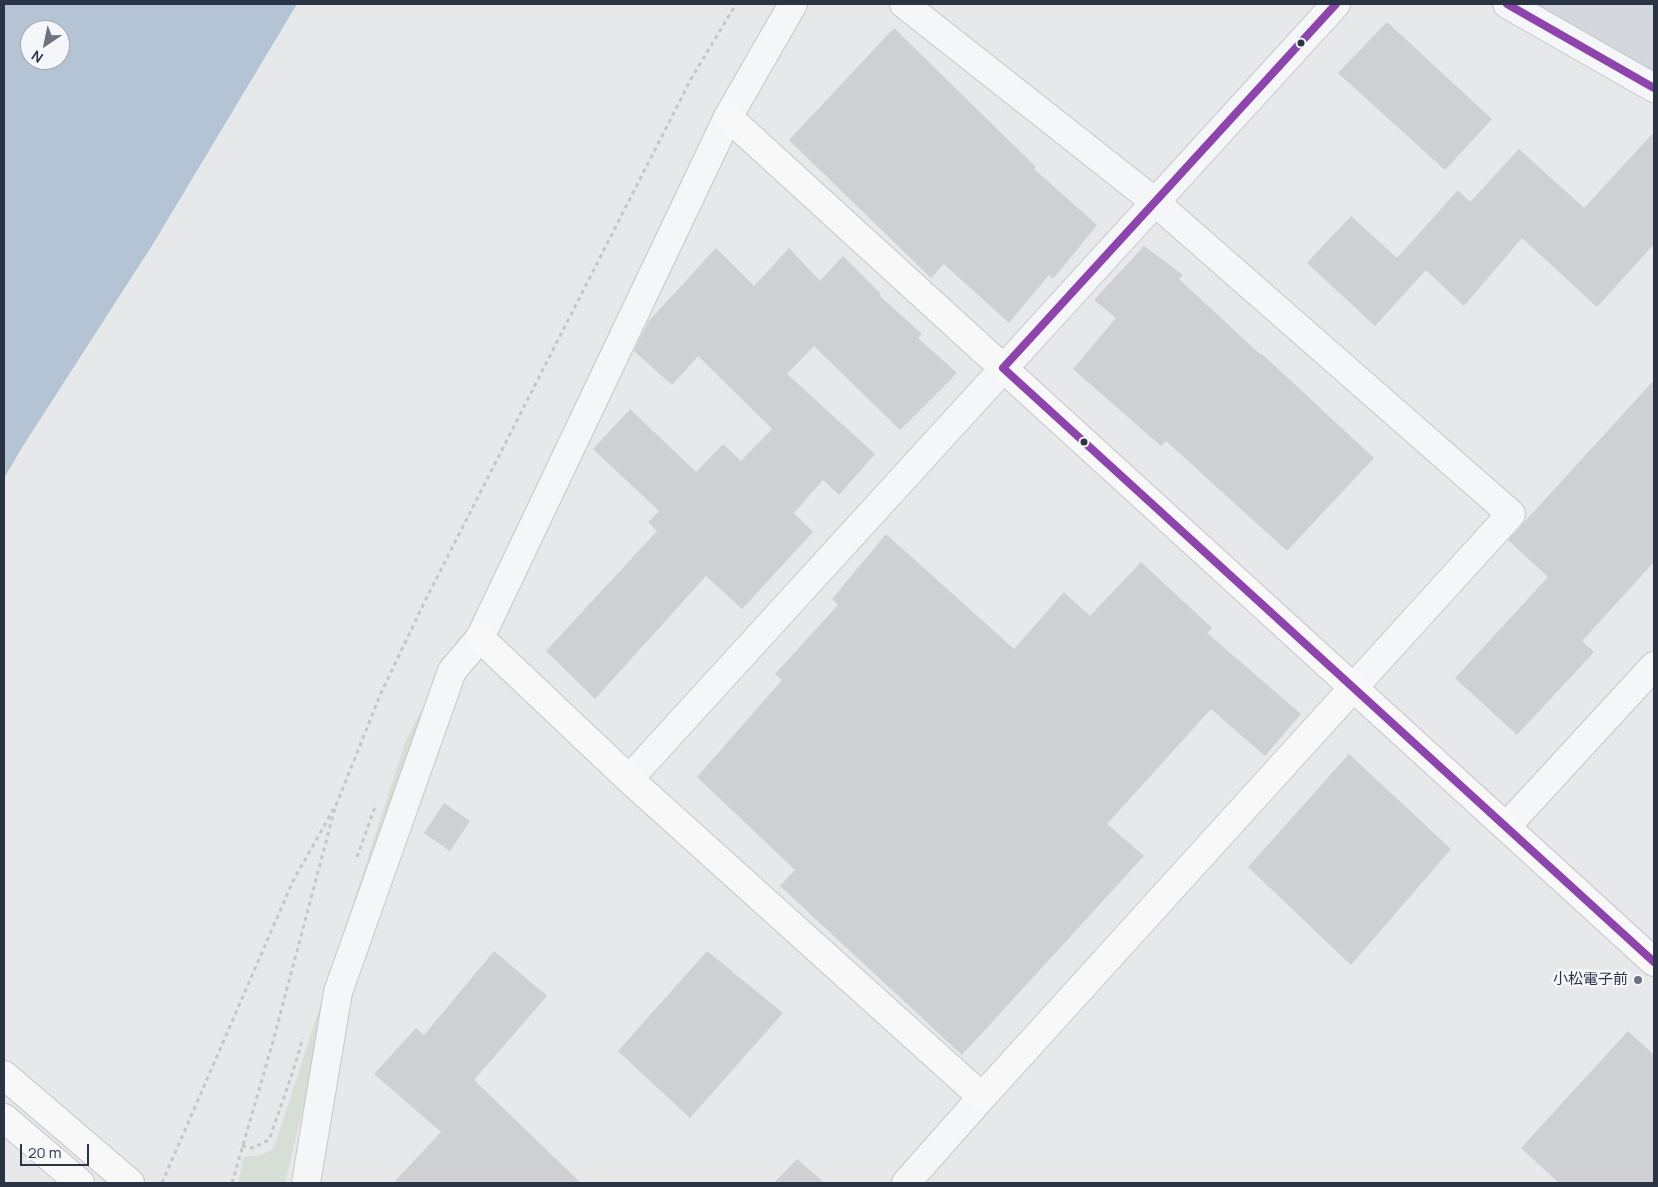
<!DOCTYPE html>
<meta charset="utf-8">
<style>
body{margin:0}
#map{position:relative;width:1658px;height:1187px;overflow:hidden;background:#e6e8ea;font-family:Manrope,sans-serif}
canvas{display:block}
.frame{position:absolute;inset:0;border:5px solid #2b3445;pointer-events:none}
.north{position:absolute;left:20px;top:20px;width:50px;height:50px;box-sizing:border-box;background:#f4f6f9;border:1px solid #a4a8b1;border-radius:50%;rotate:214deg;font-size:14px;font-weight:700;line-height:20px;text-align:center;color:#2b3445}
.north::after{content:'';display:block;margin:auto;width:18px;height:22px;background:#6c737f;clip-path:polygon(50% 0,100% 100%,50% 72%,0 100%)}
.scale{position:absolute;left:20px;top:1144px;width:69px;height:22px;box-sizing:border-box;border:2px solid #2b3445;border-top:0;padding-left:6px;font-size:15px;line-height:18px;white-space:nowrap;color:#2b3445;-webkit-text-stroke:4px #f4f6f9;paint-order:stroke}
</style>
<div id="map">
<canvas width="1658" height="1187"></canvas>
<div class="frame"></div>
<div class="north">N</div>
<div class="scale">20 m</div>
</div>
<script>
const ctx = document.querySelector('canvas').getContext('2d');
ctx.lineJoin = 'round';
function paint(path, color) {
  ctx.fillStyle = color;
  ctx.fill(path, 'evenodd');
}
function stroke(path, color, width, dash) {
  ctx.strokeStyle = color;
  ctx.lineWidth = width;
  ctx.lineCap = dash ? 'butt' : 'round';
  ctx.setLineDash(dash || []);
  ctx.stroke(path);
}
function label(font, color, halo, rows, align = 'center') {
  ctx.font = font + ' Manrope,"Noto Sans JP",sans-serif';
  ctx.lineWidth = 5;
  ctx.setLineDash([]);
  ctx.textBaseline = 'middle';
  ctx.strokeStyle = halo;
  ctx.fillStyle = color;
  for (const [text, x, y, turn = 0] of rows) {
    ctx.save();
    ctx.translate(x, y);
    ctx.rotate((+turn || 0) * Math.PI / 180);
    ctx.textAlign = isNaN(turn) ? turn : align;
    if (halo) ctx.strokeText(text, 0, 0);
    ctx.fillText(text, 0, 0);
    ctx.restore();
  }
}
const built = new Path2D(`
 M 1519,4 L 1654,4 L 1654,83 Z`);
const green = new Path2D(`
 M 421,711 L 426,713 L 323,1025 L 285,1183 L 238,1183 L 244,1157 L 261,1155 L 273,1149 L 278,1136 L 405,743 Z`);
const water = new Path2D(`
 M 4,4 L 297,4 L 153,244 L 23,446 L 4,478 ZM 30,30 L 60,30 L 60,60 L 30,60 Z`);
const building = new Path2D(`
 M 1387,22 L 1492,119 L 1445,170 L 1338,73 Z
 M 894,28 L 1036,167 L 1034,169 L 1097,225 L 1053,279 L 1049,275 L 1009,323 L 944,264 L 931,278 L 789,140 Z
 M 1654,132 L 1654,244 L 1597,307 L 1522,238 L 1464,306 L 1426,270 L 1375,326 L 1307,263 L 1351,216 L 1397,258 L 1458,190 L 1470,202 L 1519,149 L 1584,208 Z
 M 1144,246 L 1183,275 L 1179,279 L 1261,355 L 1262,354 L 1374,458 L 1287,551 L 1166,441 L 1161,446 L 1073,369 L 1116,318 L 1094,300 Z
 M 716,248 L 754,286 L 789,248 L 820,281 L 843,256 L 881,294 L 880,296 L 922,334 L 918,338 L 957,373 L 900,430 L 814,346 L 787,374 L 875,454 L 839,495 L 823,480 L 794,513 L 813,532 L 742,609 L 706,576 L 595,699 L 546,651 L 657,531 L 648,522 L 659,511 L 593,449 L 630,409 L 696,472 L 723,444 L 741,461 L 772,429 L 698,356 L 672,385 L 634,351 L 648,322 Z
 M 1654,380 L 1654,562 L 1582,641 L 1594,652 L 1517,735 L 1455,678 L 1548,577 L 1508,540 Z
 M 886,534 L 1014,649 L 1064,592 L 1090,616 L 1141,562 L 1212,628 L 1207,633 L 1301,714 L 1265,756 L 1211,709 L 1107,824 L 1144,856 L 962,1055 L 780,886 L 795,870 L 697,777 L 782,680 L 775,674 L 838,605 L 832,599 Z
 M 1349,754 L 1451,849 L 1351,965 L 1248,867 Z
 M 444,803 L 470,821 L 450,851 L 424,833 Z
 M 494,951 L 547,996 L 474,1080 L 581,1183 L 393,1183 L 441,1132 L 374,1074 L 416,1028 L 424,1035 Z
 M 707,951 L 783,1013 L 690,1118 L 618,1051 Z
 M 1628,1031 L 1654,1055 L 1654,1183 L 1559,1183 L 1521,1148 Z
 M 797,1159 L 825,1183 L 774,1183 Z`);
const path = new Path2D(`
 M 357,857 L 376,804
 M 242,1146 L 252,1148 L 269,1140 L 292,1074 L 303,1038
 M 162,1183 L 293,881 L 337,803 L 381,693 L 425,601 L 691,79 L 736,4
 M 232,1183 L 272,1045 L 335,808`);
const street = new Path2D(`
 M 904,4 L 1155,202 L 1511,514 L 1353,688
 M 1507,4 L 1654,88
 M 629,779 L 1336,4
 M 1506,827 L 1654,666
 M 306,1183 L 338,992 L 452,671 L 480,638 L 728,117 L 793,4
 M 906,1183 L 982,1097`);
const secondary = new Path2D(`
 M 728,117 L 1654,962
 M 480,638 L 629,779 L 982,1097 L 1353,688`);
const primary = new Path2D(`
 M 4,1075 L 130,1183
 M 4,1118 L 80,1183`);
const bus1 = new Path2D(`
 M 1336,4 L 1003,368 L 1654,962
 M 1507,4 L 1654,88`);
const markers = [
 [1301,43,4.5,"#2b3445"],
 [1084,442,4.5,"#2b3445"],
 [1638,980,5,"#6c737f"]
];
const poiNames = [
 ["小松電子前",1628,980]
];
paint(built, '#d4d7dd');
paint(green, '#d6ded6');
paint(water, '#b4c4d5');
paint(building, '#ced0d3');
stroke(street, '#c4c6c8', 30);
stroke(secondary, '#c4c6c8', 30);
stroke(primary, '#c2c5c8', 30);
stroke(path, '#c5c6ca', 3, [4, 4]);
stroke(street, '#f5f6f7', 28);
stroke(secondary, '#f8f8f8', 28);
stroke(primary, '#f8f8f8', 28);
stroke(bus1, '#8e44ad', 8);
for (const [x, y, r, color] of markers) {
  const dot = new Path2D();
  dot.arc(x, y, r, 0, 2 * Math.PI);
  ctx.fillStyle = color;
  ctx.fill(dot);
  stroke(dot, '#f4f6f9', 2);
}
label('15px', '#2b3445', '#f4f6f9', poiNames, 'right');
</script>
